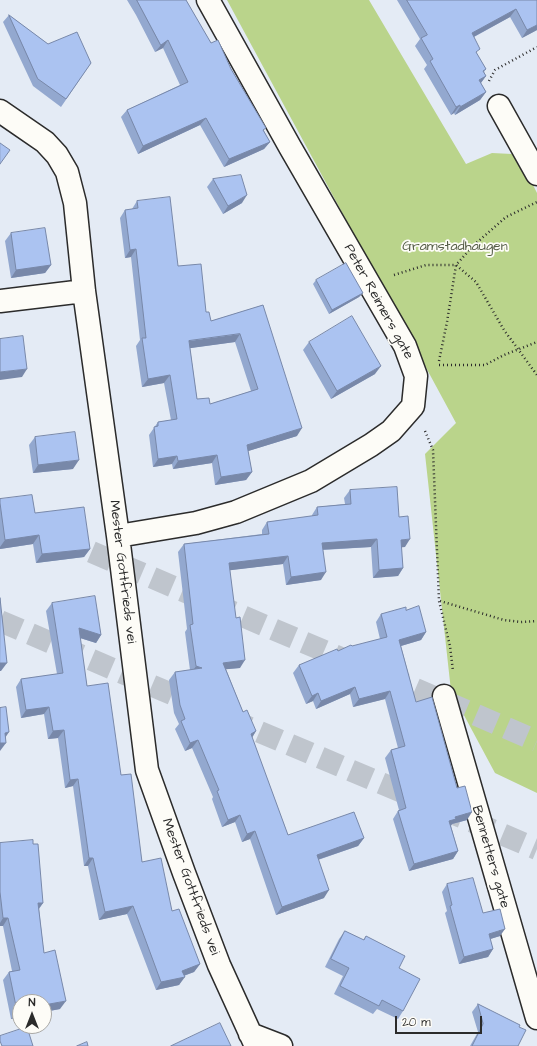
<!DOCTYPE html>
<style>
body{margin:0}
#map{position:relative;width:537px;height:1046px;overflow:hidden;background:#e4ebf5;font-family:"Architects Daughter",sans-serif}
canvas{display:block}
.north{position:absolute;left:12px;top:994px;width:40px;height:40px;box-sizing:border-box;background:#fdfcf7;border:1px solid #a9a8a5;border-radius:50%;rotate:0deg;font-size:11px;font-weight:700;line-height:16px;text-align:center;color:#2b2b2b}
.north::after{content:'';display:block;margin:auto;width:14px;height:18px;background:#2b2b2b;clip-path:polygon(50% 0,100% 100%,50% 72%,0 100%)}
.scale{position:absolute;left:395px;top:1016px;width:87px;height:18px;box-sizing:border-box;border:2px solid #2b2b2b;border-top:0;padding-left:5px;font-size:12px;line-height:14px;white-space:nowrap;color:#2b2b2b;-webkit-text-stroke:3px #fdfcf7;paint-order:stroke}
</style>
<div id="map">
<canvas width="537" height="1046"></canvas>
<div class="north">N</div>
<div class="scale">20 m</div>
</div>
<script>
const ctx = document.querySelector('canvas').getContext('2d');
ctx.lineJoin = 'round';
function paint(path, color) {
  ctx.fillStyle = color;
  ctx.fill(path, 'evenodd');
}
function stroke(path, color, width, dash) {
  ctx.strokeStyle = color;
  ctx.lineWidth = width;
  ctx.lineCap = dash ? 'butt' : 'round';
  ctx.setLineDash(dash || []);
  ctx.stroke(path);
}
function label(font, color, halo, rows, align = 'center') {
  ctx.font = font + ' "Architects Daughter",sans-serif';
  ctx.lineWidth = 3.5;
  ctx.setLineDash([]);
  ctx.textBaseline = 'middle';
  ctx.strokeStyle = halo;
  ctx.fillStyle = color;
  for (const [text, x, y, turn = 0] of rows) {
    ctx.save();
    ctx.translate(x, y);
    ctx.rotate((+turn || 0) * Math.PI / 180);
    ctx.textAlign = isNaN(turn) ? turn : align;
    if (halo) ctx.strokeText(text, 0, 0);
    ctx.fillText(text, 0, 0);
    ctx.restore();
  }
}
const green = new Path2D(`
 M 227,0 L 369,0 L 466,164 L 492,153 L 512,154 L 524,167 L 537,193 L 537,793 L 495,773 L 451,691 L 425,454 L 456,423 Z`);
const motorwayTunnel = new Path2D(`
 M 61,539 L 355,664
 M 0,621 L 200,706
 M 385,676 L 537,741
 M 229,719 L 537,849`);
const path = new Path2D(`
 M 489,81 L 495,70 L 537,47
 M 394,275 L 426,265 L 456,265 L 476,282 L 504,330 L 537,375
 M 439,361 L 447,322 L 456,265 L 473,246 L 506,217 L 537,202
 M 439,365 L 485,365 L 504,355 L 537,342
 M 425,431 L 433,450 L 439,601 L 450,646 L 453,671
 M 440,601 L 504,620 L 521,622 L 537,621`);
const minor = new Path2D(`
 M 499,106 L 537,174
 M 0,111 L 45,142 L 57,155 L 67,172 L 75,203 L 84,291 L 118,536 L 147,770 L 184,873 L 219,965 L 256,1046
 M 0,301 L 84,291
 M 118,536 L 196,523 L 236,512 L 311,481 L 371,445 L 391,431 L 413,406 L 416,376 L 405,346 L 290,147 L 208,0
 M 444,696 L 537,1018
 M 250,1034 L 281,1046`);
const wall = new Path2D(`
 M 127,0 L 186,0 L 211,43 L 231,69 L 270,142 L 264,149 L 224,167 L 200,125 L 138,154 L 121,117 L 127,110 L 180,85 L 163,48 L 155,52 L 136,15 Z
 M 397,0 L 537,0 L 537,30 L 522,38 L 510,17 L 474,37 L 477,54 L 486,69 L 484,72 L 486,76 L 481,83 L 486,92 L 480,100 L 455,115 L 454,113 L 451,115 L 424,69 L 427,65 L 415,46 L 420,39 Z
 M 9,15 L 48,44 L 91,63 L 61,107 L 33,86 L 3,22 Z
 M 213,179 L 242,203 L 223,214 L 207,187 Z
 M 137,201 L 178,266 L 206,312 L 211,321 L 263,305 L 297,436 L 248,451 L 252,472 L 246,480 L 215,485 L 212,463 L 173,469 L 172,464 L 153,467 L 149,435 L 158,422 L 171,420 L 164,383 L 142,387 L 136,346 L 140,340 L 131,257 L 125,258 L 120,218 L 125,210 L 132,209 ZM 235,342 L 251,391 L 210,404 L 197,399 L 190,348 Z
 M 11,233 L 51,265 L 45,273 L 11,278 L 5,241 Z
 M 316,280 L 363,293 L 359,297 L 329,314 L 313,284 Z
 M 309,342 L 375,374 L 331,399 L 303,350 Z
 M 35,437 L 73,469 L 33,473 L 29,445 Z
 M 350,490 L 399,517 L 405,547 L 401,547 L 403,568 L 398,576 L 373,578 L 371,547 L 323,550 L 321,580 L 286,585 L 283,564 L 230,570 L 240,668 L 226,669 L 243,712 L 256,731 L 252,738 L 288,835 L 364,838 L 358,846 L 318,860 L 324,898 L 276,915 L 250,839 L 242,842 L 235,822 L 222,827 L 212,799 L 213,797 L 192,748 L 185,751 L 175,729 L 179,724 L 174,713 L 169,680 L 175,672 L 190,670 L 185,632 L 187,629 L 178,552 L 184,544 L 262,534 L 262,530 L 267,522 L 312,516 L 312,515 L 317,507 L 345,504 L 344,498 Z
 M 0,499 L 35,513 L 90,549 L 84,557 L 36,563 L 33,544 L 0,549 Z
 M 52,603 L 101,635 L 96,643 L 80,638 L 87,686 L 121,775 L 142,862 L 172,911 L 200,964 L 194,972 L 184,976 L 179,985 L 156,990 L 127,914 L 99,920 L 88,866 L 84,866 L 73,786 L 65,788 L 58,738 L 48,739 L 44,714 L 21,718 L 16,687 L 21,679 L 57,674 L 46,611 Z
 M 406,610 L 426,632 L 421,640 L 401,646 L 416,702 L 457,788 L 467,820 L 452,824 L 451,826 L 458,851 L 453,859 L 409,871 L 393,819 L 398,811 L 399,810 L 385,758 L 391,750 L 398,748 L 385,699 L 353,707 L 350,694 L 316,709 L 313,701 L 306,704 L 293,673 L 299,665 L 338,651 L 380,639 L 376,622 L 381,614 Z
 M 0,843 L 43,903 L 39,909 L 44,953 L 60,1009 L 44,1012 L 44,1002 L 20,1002 L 20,1017 L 11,1019 L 3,980 L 9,972 L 12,971 L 3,926 L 0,926 Z
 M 447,884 L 483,913 L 500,936 L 490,939 L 493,949 L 488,957 L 459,964 L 445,913 L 447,911 L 442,892 Z
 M 345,931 L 363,940 L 366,936 L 399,968 L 403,1011 L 398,1019 L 377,1009 L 373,1014 L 334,994 L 343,976 L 325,967 L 339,939 Z
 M 478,1004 L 519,1027 L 518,1046 L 470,1046 L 478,1032 L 472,1012 Z`);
const shadedWall = new Path2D(`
 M 516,9 L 510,17 L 466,41 L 472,33 Z
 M 537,25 L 537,30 L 522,38 L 527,30 Z
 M 168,40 L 163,48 L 155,52 L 161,45 Z
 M 486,76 L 480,84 L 479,80 Z
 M 486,92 L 480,100 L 455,115 L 460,107 Z
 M 460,105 L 454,113 L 451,115 L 456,107 Z
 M 206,118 L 200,125 L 138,154 L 143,146 Z
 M 270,142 L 264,149 L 224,167 L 229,159 Z
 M 247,195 L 242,203 L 223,214 L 228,206 Z
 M 136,249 L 131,257 L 125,258 L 130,250 Z
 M 51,265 L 45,273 L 11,278 L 16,270 Z
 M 363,293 L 359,297 L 329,314 L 332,310 Z
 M 240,334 L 235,342 L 184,349 L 189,341 Z
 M 381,366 L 375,374 L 331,399 L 337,391 Z
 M 27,369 L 22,377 L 0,380 L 0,372 Z
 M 170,375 L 164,383 L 142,387 L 148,379 Z
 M 302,428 L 297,436 L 242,453 L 247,445 Z
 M 217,455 L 212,463 L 173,469 L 178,461 Z
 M 177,456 L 172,464 L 153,467 L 158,459 Z
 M 79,460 L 73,469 L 33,473 L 38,465 Z
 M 252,472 L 246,480 L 215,485 L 221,477 Z
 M 39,535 L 33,544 L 0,549 L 0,547 L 5,540 Z
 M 377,539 L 371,547 L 316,550 L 322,543 Z
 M 410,539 L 405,547 L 396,548 L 401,540 Z
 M 90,549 L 84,557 L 36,563 L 42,554 Z
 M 288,556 L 283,564 L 224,571 L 229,563 Z
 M 403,568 L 398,576 L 373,578 L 379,570 Z
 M 326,572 L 321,580 L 286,585 L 291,577 Z
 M 79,628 L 101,635 L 96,643 L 74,636 Z
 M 426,632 L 421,640 L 394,648 L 399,640 Z
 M 245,660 L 240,668 L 218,670 L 223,663 Z
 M 0,663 L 7,663 L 1,671 L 0,671 Z
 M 196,666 L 202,668 L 191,674 Z
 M 355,687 L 350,694 L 316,709 L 321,701 Z
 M 390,691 L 385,699 L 353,707 L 359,699 Z
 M 318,693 L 313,701 L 306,704 L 312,696 Z
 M 49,707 L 44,714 L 21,718 L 26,710 Z
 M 64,730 L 58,738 L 48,739 L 53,731 Z
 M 256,731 L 251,739 L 251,734 Z
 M 9,732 L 3,741 L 5,733 Z
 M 198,740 L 192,748 L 185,751 L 190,743 Z
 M 0,743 L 6,743 L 0,751 Z
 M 78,779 L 73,786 L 65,788 L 70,780 Z
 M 472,812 L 467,820 L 452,824 L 450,827 L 449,821 L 455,817 Z
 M 240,815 L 235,822 L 222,827 L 228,820 Z
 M 255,831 L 250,839 L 242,842 L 247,834 Z
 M 364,838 L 358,846 L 311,862 L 317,855 Z
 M 458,851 L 453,859 L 409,871 L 414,864 Z
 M 89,858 L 93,858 L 88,866 L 84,866 Z
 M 329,890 L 324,898 L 276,915 L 282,907 Z
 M 38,903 L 43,903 L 37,911 Z
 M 133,906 L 127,914 L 99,920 L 105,912 Z
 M 3,918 L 8,918 L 3,926 L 0,926 L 0,923 Z
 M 505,929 L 500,936 L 484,941 L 489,934 Z
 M 493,949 L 488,957 L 459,964 L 464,957 Z
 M 200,964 L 194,972 L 177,978 L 182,971 Z
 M 185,977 L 179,985 L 156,990 L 161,982 Z
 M 66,1001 L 60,1009 L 44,1012 L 44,1005 Z
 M 20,1010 L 20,1017 L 11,1019 L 17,1011 Z`);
const building = new Path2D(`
 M 137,0 L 186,0 L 211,43 L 218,40 L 231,69 L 266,128 L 263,130 L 270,142 L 229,159 L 206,118 L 143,146 L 127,110 L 188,82 L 168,40 L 161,45 Z
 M 407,0 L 537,0 L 537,25 L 527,30 L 516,9 L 472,33 L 480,49 L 476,52 L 486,69 L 483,71 L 486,76 L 479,80 L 486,92 L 460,107 L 460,105 L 456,107 L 430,61 L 433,59 L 421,38 L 427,35 Z
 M 9,15 L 48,44 L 77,32 L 91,63 L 66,99 L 38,79 Z
 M 0,143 L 10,150 L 0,164 Z
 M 241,175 L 247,195 L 228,206 L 213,179 Z
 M 170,197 L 178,266 L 201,264 L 206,312 L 209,312 L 211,321 L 263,305 L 302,428 L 247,445 L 252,472 L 221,477 L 217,455 L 178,461 L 177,456 L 158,459 L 154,427 L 158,426 L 158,422 L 177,419 L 170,375 L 148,379 L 142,338 L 146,338 L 136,249 L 130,250 L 125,210 L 138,208 L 137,201 ZM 240,334 L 258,389 L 210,404 L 209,398 L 197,399 L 189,341 Z
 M 45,228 L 51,265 L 16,270 L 11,233 Z
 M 346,263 L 363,293 L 332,310 L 316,280 Z
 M 352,316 L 381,366 L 337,391 L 309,342 Z
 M 23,336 L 27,369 L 0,372 L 0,339 Z
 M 75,432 L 79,460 L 38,465 L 35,437 Z
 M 397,487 L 399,517 L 408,516 L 410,539 L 401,540 L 403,568 L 379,570 L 377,539 L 322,543 L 326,572 L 291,577 L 288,556 L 229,563 L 236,618 L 240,617 L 245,660 L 223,663 L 243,712 L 247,710 L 256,731 L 251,734 L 288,835 L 354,812 L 364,838 L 317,855 L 329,890 L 282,907 L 255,831 L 247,834 L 240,815 L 228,820 L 217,791 L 219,790 L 198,740 L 190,743 L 181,721 L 185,719 L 180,705 L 175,672 L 202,668 L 196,666 L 190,625 L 193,624 L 184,544 L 269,534 L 267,522 L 318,515 L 317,507 L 351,504 L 350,490 Z
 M 32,495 L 35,513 L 84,507 L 90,549 L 42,554 L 39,535 L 5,540 L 0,503 L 0,499 Z
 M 95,596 L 101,635 L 79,628 L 87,686 L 108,683 L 121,775 L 131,774 L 142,862 L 161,858 L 172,911 L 179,909 L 200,964 L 182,971 L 185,977 L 161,982 L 133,906 L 105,912 L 93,858 L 89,858 L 78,779 L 70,780 L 64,730 L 53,731 L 49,707 L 26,710 L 21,679 L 63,673 L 52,603 Z
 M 0,598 L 7,663 L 0,663 Z
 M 419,606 L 426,632 L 399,640 L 416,702 L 432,697 L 457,788 L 465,786 L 472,812 L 455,817 L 456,819 L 449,821 L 458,851 L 414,864 L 398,811 L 406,808 L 391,750 L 405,746 L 390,691 L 359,699 L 355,687 L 321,701 L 318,693 L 312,696 L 299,665 L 337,649 L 338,651 L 351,645 L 352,646 L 387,637 L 381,614 L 406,607 L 406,610 Z
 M 6,707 L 9,732 L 5,733 L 6,743 L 0,743 L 0,708 Z
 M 33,840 L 33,844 L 38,844 L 43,903 L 38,903 L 44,953 L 55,950 L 66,1001 L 44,1005 L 44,1002 L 20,1002 L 20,1010 L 17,1011 L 9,972 L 20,970 L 8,918 L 3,918 L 0,892 L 0,843 Z
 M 473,878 L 483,913 L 500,909 L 505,929 L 489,934 L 493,949 L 464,957 L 450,906 L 452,905 L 447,884 Z
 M 345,931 L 364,940 L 366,936 L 405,956 L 399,968 L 420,979 L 403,1011 L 382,1000 L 379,1006 L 340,986 L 349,968 L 331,959 Z
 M 478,1004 L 520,1025 L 519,1027 L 526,1030 L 518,1046 L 472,1046 L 483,1024 Z
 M 220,1023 L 231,1046 L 171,1046 Z
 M 27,1027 L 33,1046 L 2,1046 L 0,1041 L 0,1036 Z
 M 87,1042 L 88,1046 L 77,1046 Z`);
const parkNames = [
 ["Gramstadhaugen",455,247]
];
const streetNames = [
 ["Peter Reimers gate",378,302,61],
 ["Mester Gottfrieds vei",122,572,83],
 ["Bennetters gate",490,857,74],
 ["Mester Gottfrieds vei",190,887,70]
];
paint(green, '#bad48b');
stroke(motorwayTunnel, '#bfc5cd', 22, [22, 11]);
stroke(minor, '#2b2b2b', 25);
stroke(path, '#2b2b2b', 2.5, [1, 3]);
stroke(minor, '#fdfcf7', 22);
paint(wall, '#93a8cf');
paint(shadedWall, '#7888a9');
paint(building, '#abc3f1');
stroke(building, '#7888a9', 1);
label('14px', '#565e48', '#fdfcf7', parkNames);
label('14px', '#2b2b2b', '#fdfcf7', streetNames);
</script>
